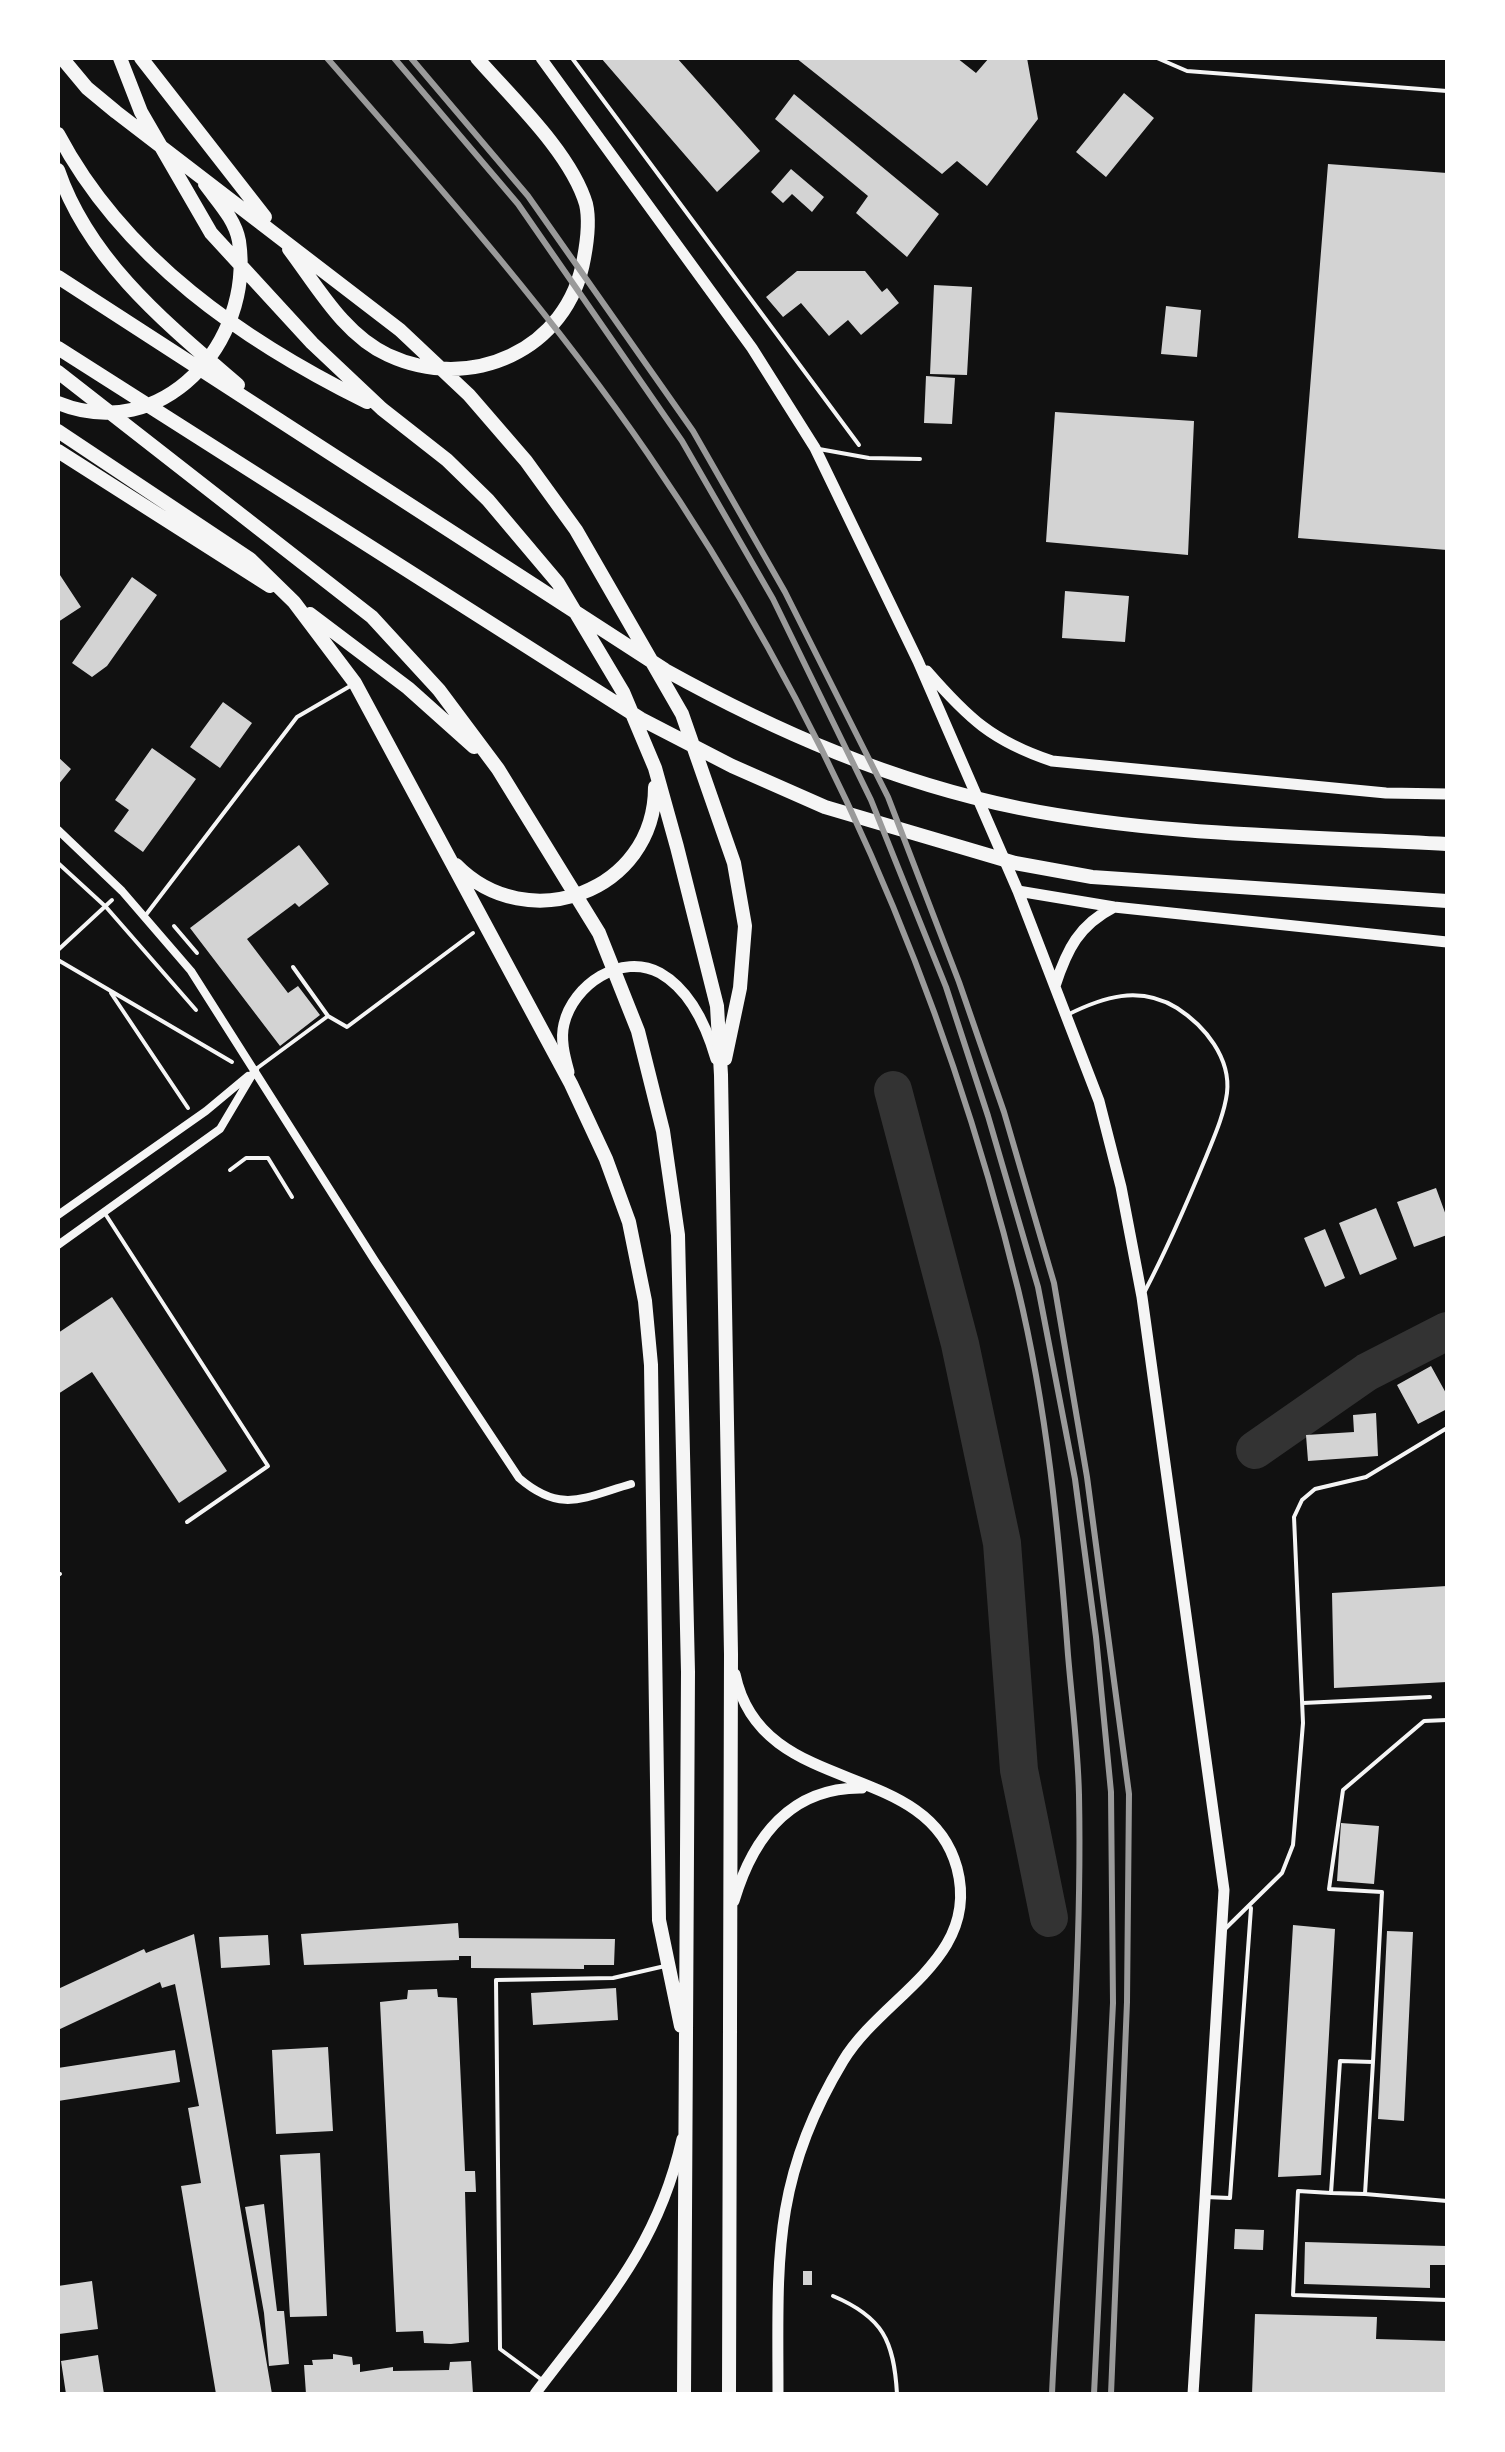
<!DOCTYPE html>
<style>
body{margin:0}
#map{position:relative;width:1505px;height:2452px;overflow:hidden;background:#111;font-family:Roboto,sans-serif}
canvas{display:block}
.frame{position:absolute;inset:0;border:60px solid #fff;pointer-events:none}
</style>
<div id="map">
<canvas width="1505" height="2452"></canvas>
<div class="frame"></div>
</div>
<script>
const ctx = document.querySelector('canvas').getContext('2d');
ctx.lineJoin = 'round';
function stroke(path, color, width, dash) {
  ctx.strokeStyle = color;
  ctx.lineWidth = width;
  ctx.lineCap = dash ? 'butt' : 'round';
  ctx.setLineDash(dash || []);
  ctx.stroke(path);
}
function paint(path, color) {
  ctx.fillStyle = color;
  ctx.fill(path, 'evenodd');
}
const river = new Path2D(`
 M 893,1090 L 960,1344 L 1002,1543 L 1019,1770 L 1049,1918
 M 1255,1450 L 1367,1372 L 1447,1331`);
const building = new Path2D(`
 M 601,58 L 677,58 L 760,151 L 717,192 Z
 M 796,58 L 957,58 L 976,73 L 989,58 L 1027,58 L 1038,119 L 987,186 L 957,161 L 942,174 Z
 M 1124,93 L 1154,118 L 1106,177 L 1076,152 Z
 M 794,94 L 939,214 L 907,257 L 856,213 L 868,196 L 775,119 Z
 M 1328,164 L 1447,173 L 1447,550 L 1298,538 Z
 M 791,169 L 824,197 L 812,212 L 792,194 L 783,203 L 771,192 Z
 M 797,271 L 865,271 L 882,292 L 887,288 L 899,303 L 861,335 L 848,320 L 829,336 L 801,303 L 783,317 L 766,297 Z
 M 934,285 L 972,287 L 967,375 L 930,374 Z
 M 1166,306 L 1201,310 L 1197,357 L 1161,354 Z
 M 926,376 L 955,378 L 952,424 L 924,423 Z
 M 1055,412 L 1194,421 L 1188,555 L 1046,542 Z
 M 58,572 L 81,607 L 58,622 Z
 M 132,577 L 157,595 L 107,666 L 92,677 L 72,663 Z
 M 1065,591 L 1129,596 L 1125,642 L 1062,638 Z
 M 223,702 L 252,723 L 220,768 L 190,747 Z
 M 152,748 L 196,779 L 143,852 L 114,831 L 129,810 L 115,800 Z
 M 58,757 L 71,769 L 58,785 Z
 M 299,845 L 329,884 L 299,907 L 295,903 L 247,939 L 288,993 L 298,986 L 320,1015 L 280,1046 L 190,928 Z
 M 1436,1188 L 1447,1218 L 1447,1235 L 1414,1247 L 1397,1202 Z
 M 1376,1208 L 1397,1259 L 1360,1275 L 1339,1223 Z
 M 1325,1229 L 1345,1278 L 1325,1287 L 1304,1238 Z
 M 112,1297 L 227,1471 L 179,1503 L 92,1372 L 58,1394 L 58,1333 Z
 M 1431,1366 L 1447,1395 L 1447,1409 L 1418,1424 L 1397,1385 Z
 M 1376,1413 L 1378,1456 L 1308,1461 L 1306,1435 L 1354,1432 L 1353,1415 Z
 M 1447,1586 L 1447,1682 L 1334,1688 L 1332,1593 Z
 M 1341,1823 L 1379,1826 L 1374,1884 L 1337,1881 Z
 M 458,1923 L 459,1938 L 615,1939 L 614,1965 L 584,1965 L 584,1969 L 471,1968 L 471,1956 L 459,1956 L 459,1960 L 304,1965 L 301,1934 Z
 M 1293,1925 L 1335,1929 L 1321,2175 L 1278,2177 Z
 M 1387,1931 L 1413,1932 L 1404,2121 L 1378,2119 Z
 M 194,1934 L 235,2177 L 272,2394 L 216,2394 L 181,2186 L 201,2183 L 188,2108 L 199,2106 L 175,1984 L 162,1988 L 160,1982 L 58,2030 L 58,1989 L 144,1949 L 146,1953 Z
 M 268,1935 L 270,1965 L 221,1968 L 219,1937 Z
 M 616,1988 L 618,2020 L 533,2025 L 531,1993 Z
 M 437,1989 L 438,1997 L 457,1998 L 465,2171 L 475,2171 L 476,2192 L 465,2192 L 469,2342 L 451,2344 L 424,2343 L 423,2331 L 396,2332 L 380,2002 L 407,1999 L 408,1990 Z
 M 328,2047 L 333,2131 L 276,2134 L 272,2050 Z
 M 175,2050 L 180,2082 L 58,2101 L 58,2068 Z
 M 320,2153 L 327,2316 L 290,2317 L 280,2155 Z
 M 264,2204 L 277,2311 L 284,2311 L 289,2364 L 269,2366 L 264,2313 L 245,2207 Z
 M 1235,2229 L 1264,2230 L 1263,2250 L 1234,2249 Z
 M 1305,2242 L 1447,2246 L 1447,2265 L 1430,2265 L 1430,2288 L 1304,2284 Z
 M 803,2271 L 812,2271 L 812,2285 L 803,2285 Z
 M 92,2281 L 98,2329 L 59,2334 L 58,2286 Z
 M 1255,2314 L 1377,2317 L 1376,2339 L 1447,2341 L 1447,2394 L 1252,2394 Z
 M 333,2354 L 352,2357 L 353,2365 L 360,2364 L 360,2372 L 393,2367 L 393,2371 L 449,2370 L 450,2362 L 471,2361 L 473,2394 L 306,2394 L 304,2365 L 313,2365 L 312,2360 L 333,2359 Z
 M 98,2355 L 104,2394 L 66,2394 L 61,2361 Z`);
const path = new Path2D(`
 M 572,58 L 859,445
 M 58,863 L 106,907 L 196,1010
 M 174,926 L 197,953
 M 58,950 L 112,900
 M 58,960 L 232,1062
 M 111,993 L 188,1108
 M 230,1170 L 246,1158 L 268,1158 L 292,1197
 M 833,2296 C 883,2317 894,2341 897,2394`);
const service = new Path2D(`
 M 1157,58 L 1187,71 L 1447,91
 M 819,449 L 869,458 L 920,459
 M 145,916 L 297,717 L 352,685
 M 293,967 L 328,1016 L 347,1027 L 473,933
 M 1067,1015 C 1103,997 1139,985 1177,1008 C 1205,1026 1231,1058 1227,1093 C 1224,1115 1214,1137 1206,1157 C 1187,1203 1168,1247 1145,1291
 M 256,1069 L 328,1016
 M 104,1212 L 268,1466 L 187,1522
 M 58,1575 L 60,1574
 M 1303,1703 L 1430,1697
 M 1226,1928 L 1282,1873 L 1293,1845 L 1303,1723 L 1294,1517 L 1302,1500 L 1315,1489 L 1366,1477 L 1447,1428
 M 1373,2062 L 1382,1892 L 1329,1889 L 1343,1790 L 1424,1721 L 1447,1720
 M 1331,2193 L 1365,2194
 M 1205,2197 L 1230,2198 L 1251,1908
 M 1447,2201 L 1365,2194 L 1373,2062 L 1340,2061 L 1331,2193 L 1298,2191 L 1293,2295 L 1447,2300
 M 542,2380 L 500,2349 L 496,1980 L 613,1978 L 665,1966`);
const minor = new Path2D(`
 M 58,830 L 122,891 L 191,971 L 375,1261 L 519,1478 C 561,1514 583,1498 631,1484
 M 58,1215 L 206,1111 L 248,1076
 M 58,1245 L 220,1129 L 255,1070`);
const tertiary = new Path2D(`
 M 541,58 L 752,348 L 815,448 L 918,661 L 1018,891 L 1099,1101 L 1121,1187 L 1142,1297 L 1224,1890 L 1193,2394
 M 927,671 C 968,718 992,741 1052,761 L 1386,793 L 1447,794
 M 1018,891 L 1114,907 L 1447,942
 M 1055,986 C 1067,949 1079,925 1114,907
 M 569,1072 C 565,1057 560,1040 564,1024 C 573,985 621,952 660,973 C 690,990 707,1028 716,1059
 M 735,1674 C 761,1799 927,1757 957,1868 C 981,1959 882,1996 843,2061 C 771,2180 778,2262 778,2394
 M 734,1901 C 753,1837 791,1787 862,1788
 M 535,2394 C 601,2306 657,2250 682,2139`);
const primary = new Path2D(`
 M 62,58 L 87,88 L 116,112 L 400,330 L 469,395 L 526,461 L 576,530 L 682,714 L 734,863 L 745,926 L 740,988 L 725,1059
 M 120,58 L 141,112 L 211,233 L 312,343 L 382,409 L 447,460 L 488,500 L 558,583 L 623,692 L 655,768 L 677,847 L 717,1006 L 721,1075 L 731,1654 L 729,2394
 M 141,58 L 265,217
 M 58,134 C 124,259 244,341 367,402
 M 58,170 C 89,261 167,324 238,385
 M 289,249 C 317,286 344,335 388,355 C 470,393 568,351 584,258 C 587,242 590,221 586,204 C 571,153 512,98 477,58
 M 58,277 L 665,670 C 777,732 892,782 1019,808 C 1159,836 1305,836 1447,844
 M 58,348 L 641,719 L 732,766 L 825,807 L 1015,863 L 1092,877 L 1447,901
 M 58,372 L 372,617 L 439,690 L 498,769 L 599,933 L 638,1031 L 663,1131 L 678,1235 L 688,1672 L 684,2394
 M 58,403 C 162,445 254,343 239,241 C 235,219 218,202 205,184
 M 58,431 L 250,559 L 294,602 L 355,683 L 571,1084 L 606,1159 L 629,1222 L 645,1301 L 651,1365 L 659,1920 L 681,2026
 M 58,451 L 270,586
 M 310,614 L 408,688 L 474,747
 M 456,865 C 527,938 655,892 655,787`);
const rail = new Path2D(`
 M 327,58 C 439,186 552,314 648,454 C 822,707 945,991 1018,1289 C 1047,1409 1059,1533 1068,1655 C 1072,1702 1078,1749 1079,1795 C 1083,1995 1061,2195 1052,2394
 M 394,58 L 518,204 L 682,441 L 773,599 L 871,800 L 946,987 L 988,1116 L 1038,1287 L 1075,1479 L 1096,1637 L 1111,1792 L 1113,2003 L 1094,2394
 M 411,58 L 528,196 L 693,431 L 785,592 L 888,797 L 959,982 L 1004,1112 L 1054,1283 L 1087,1477 L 1129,1794 L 1127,2002 L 1111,2394`);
stroke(river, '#333', 38);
paint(building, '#d3d3d3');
stroke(path, '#f5f5f5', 4);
stroke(service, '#f5f5f5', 4);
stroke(minor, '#f5f5f5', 8);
stroke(tertiary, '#f5f5f5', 11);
stroke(primary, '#f5f5f5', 14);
stroke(rail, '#9a9a9a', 6);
</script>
